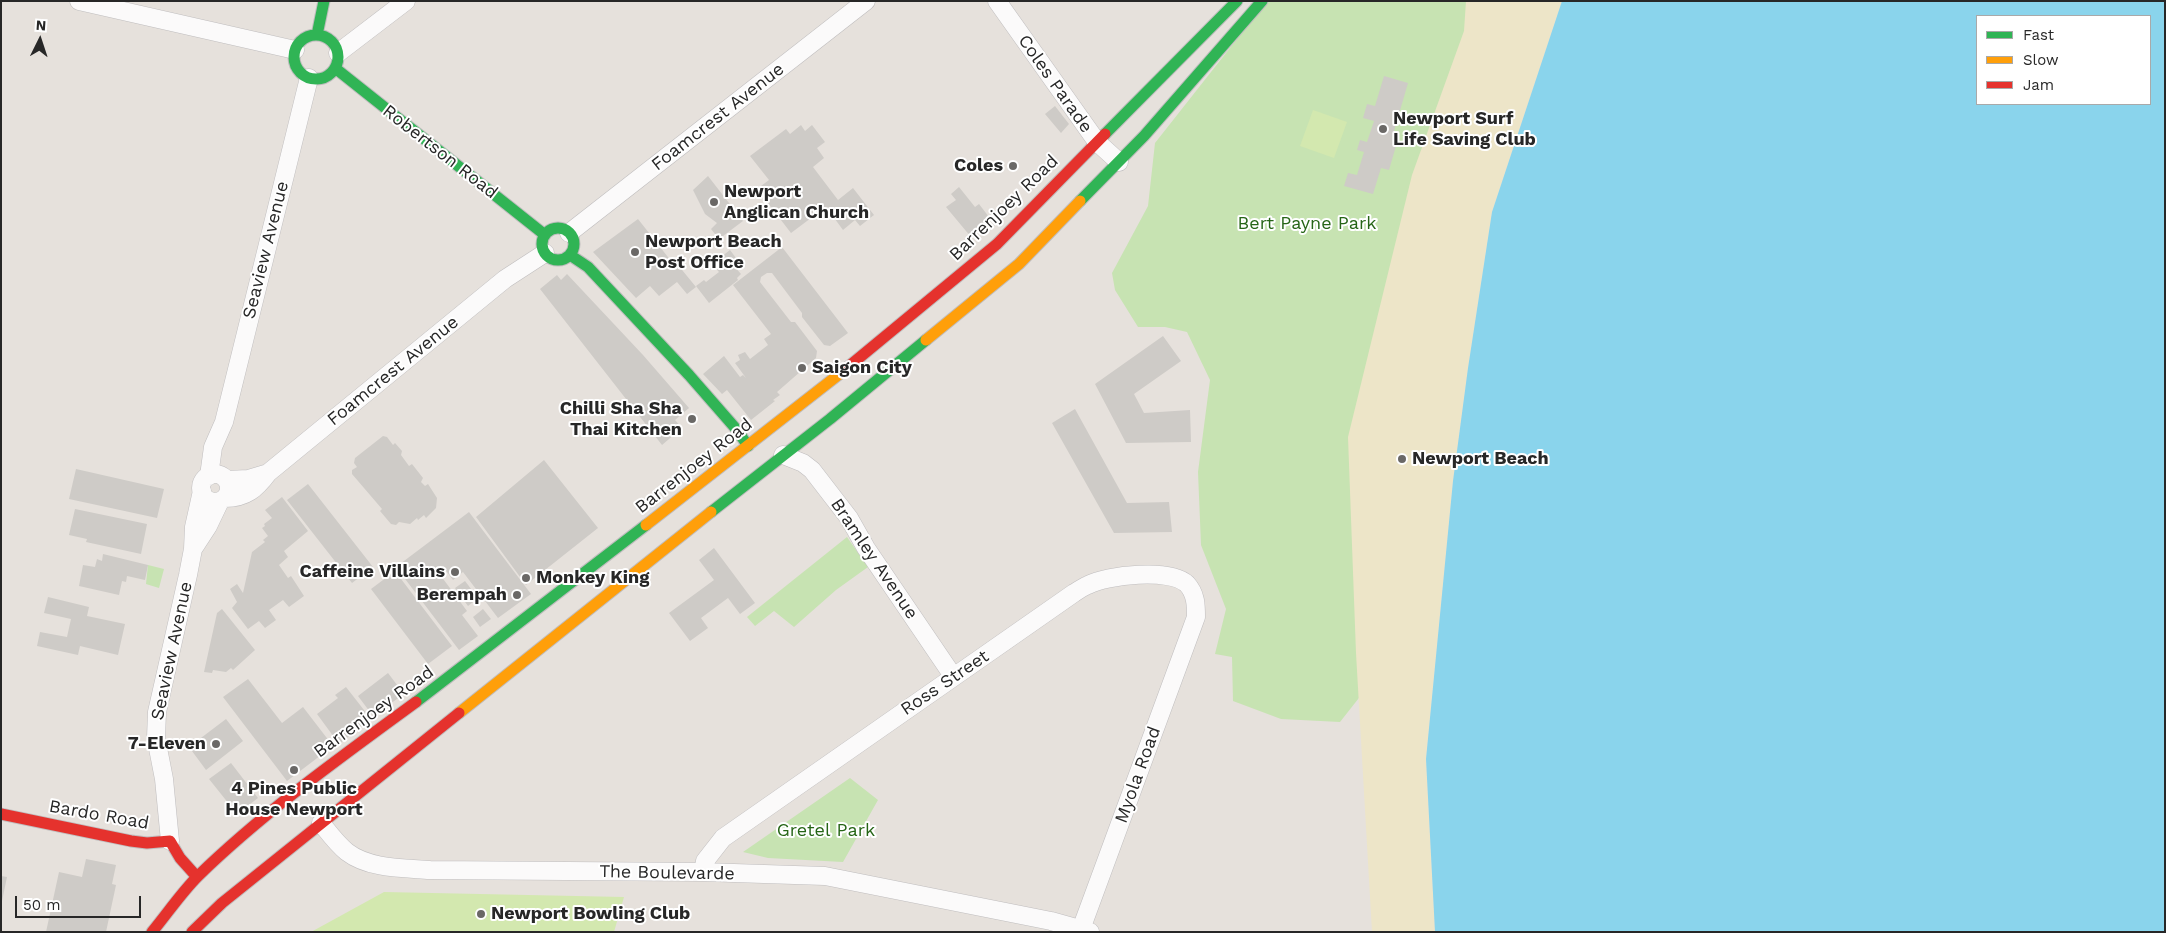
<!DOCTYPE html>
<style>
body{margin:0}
#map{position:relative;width:2166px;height:933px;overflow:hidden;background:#e6e1dc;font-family:"Work Sans",sans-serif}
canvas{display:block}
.frame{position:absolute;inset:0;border:2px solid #272727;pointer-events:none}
.legend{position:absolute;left:1976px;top:15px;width:175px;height:90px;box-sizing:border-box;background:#fff;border:1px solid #a9a9a9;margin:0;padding:6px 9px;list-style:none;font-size:15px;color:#272727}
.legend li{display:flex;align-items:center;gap:10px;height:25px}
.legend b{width:25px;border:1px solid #a9a9a9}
.north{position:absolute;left:15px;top:15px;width:50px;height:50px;-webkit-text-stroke:4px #fff;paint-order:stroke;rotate:4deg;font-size:14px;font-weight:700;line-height:20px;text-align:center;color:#272727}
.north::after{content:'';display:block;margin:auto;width:18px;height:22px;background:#272727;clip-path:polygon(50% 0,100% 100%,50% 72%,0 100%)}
.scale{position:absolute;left:15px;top:896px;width:126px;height:22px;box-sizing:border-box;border:2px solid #272727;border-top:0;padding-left:6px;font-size:15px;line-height:18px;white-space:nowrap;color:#272727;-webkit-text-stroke:4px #fff;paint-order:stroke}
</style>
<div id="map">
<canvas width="2166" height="933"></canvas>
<div class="frame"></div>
<ul class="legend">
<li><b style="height:6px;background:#30b455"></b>Fast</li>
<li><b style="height:6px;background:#ff9f0a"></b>Slow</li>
<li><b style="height:6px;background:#e5322d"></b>Jam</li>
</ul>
<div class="north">N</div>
<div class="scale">50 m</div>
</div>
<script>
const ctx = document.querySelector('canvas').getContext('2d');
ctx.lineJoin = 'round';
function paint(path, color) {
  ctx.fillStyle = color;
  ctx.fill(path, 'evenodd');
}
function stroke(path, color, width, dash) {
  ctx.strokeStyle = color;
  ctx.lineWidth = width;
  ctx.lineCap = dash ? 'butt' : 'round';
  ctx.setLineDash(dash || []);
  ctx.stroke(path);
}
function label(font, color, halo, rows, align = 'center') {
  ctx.font = font + ' "Work Sans",sans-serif';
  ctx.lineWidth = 4;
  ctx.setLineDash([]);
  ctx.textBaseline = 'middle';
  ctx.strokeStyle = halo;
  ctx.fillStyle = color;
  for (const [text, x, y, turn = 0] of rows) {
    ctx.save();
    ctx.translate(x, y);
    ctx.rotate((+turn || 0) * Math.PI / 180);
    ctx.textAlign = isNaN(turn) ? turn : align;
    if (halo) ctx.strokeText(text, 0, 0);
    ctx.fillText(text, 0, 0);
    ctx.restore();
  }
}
const green = new Path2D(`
 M 1267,1 L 1493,1 L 1418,623 L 1340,722 L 1281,719 L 1233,701 L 1232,657 L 1215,654 L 1226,609 L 1201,545 L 1198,472 L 1210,380 L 1187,332 L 1165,327 L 1138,327 L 1115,290 L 1112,273 L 1148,206 L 1155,143 Z
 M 847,537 L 868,567 L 836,590 L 794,627 L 774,611 L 755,626 L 747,617 Z
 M 148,565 L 164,569 L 159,588 L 146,584 Z
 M 850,778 L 878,800 L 843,862 L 768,858 L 743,852 Z`);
const sand = new Path2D(`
 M 1466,1 L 1562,1 L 1492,212 L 1468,368 L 1453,481 L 1426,759 L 1435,932 L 1372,932 L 1356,653 L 1348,437 L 1412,175 L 1464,31 Z`);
const pitch = new Path2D(`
 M 1313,110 L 1347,122 L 1334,158 L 1300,146 Z
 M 384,892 L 624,897 L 614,932 L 311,932 Z`);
const water = new Path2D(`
 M 1562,1 L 2165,1 L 2165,932 L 1435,932 L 1426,759 L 1453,481 L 1468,368 L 1492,212 ZM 1977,16 L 2150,16 L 2150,104 L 1977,104 Z`);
const building = new Path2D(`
 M 1384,76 L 1408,83 L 1392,138 L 1398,139 L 1389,170 L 1381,168 L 1373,194 L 1344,186 L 1348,173 L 1357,175 L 1364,152 L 1357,150 L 1360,140 L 1367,142 L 1374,121 L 1363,118 L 1367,104 L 1375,106 Z
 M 1055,106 L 1069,124 L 1061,133 L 1045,114 Z
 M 801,125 L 805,131 L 812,125 L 825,142 L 817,148 L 824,158 L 813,167 L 838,200 L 853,188 L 874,215 L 860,226 L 855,220 L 843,230 L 829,211 L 820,218 L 815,215 L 791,233 L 757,189 L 769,180 L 750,156 L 786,129 L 790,134 Z
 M 708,176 L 743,221 L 719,239 L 711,229 L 717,223 L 705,214 L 693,190 Z
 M 959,187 L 975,207 L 979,204 L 989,217 L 971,237 L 946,207 L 956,200 L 951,194 Z
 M 638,219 L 675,266 L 678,265 L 696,287 L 687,294 L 677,282 L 659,296 L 650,286 L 636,298 L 593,252 Z
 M 782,247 L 848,333 L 830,346 L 824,345 L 802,317 L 802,313 L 772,273 L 767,273 L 761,277 L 760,282 L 791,322 L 795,322 L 817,351 L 816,358 L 777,392 L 780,395 L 773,400 L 775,401 L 751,420 L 727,390 L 722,394 L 703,374 L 724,356 L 740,377 L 743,375 L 746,378 L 735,363 L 740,360 L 738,355 L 745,352 L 750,359 L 768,345 L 764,339 L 771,334 L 733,285 Z
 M 730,250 L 739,262 L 734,266 L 741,274 L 737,278 L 738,280 L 709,303 L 696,286 L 704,280 L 706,282 L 719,272 L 712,264 Z
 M 567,274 L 643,355 L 689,408 L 675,420 L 682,428 L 662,445 L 540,289 L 557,275 L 561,280 Z
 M 1163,336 L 1181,361 L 1134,394 L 1144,413 L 1190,410 L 1191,442 L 1126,443 L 1095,384 Z
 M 1075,409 L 1127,503 L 1169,502 L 1172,532 L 1114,533 L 1052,423 Z
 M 383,436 L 387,437 L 393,445 L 395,443 L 402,451 L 401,455 L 409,466 L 412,464 L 423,478 L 421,482 L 425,486 L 428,484 L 437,498 L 436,508 L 426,518 L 424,515 L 418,520 L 417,518 L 410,524 L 399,522 L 396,525 L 391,524 L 380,511 L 382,509 L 352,474 L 352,470 L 357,467 L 354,463 L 355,458 Z
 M 544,460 L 598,528 L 526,585 L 476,517 Z
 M 76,469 L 164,489 L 157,518 L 69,499 Z
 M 308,484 L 373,567 L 352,583 L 287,500 Z
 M 282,497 L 308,531 L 284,551 L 288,557 L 279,565 L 288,578 L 291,576 L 304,596 L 289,607 L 283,600 L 269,610 L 276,620 L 265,628 L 259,621 L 248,629 L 232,608 L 237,602 L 230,589 L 237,584 L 243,593 L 252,552 L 265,542 L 263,540 L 268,536 L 262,528 L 265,526 L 264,524 L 272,518 L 265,510 Z
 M 75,509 L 147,524 L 141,554 L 86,542 L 87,539 L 69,535 Z
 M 469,512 L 531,594 L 498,618 L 463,572 L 453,580 L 444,568 L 438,572 L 467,611 L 462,615 L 478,636 L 459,650 L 396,567 Z
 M 714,548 L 755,603 L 740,614 L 728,598 L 701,618 L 708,628 L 690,641 L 669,613 L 714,580 L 699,560 Z
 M 103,554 L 148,565 L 145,580 L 127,576 L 126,582 L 122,581 L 119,595 L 79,586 L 83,565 L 95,567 L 97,559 L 102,561 Z
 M 395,571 L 452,646 L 428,664 L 371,589 Z
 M 465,581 L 478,598 L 468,606 L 455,588 Z
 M 48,597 L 89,607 L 87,616 L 125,624 L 118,655 L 80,646 L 78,655 L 37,646 L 40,632 L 67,637 L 71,619 L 44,613 Z
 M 222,609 L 255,650 L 233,670 L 231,668 L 226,672 L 213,670 L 212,673 L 204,672 L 217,613 Z
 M 483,609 L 491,619 L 480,627 L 473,617 Z
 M 388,673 L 404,694 L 373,716 L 358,696 Z
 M 248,679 L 282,723 L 303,707 L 333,746 L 287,781 L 223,697 Z
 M 346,687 L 371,719 L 339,744 L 317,714 L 338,698 L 335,695 Z
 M 226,719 L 243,741 L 206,770 L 189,747 Z
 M 231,763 L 258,798 L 237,814 L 209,779 Z
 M 86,859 L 116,865 L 112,884 L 116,885 L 106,932 L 46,932 L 59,872 L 82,877 Z
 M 1,876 L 7,877 L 2,901 L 1,901 Z`);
const street = new Path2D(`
 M 79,1 L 295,50
 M 997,1 L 1097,142 L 1119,162
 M 338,53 L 406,1
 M 569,233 L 866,1
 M 783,455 L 803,463 L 812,470 L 849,518 L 866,548 L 953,676
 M201 488a14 14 0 1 1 28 0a14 14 0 1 1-28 0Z
 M 209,476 L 213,447 L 224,422 L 309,78
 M 227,480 L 248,479 L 268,473
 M 225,498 C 246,498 256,489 268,473 L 505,279 L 545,253
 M 193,549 L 208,526 L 220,501
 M 321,823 C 329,833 337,844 347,852 C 369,869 404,868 430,870 L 703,872 L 825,876 L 1051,921 L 1090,932
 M 170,841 L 164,779 L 156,738 L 157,712 L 188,575 L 193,549 L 194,527 L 202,491
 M 703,872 L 705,861 L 723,838 L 1074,593 C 1079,590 1083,587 1088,585 C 1107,575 1170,568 1187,584 C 1196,594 1196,605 1196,617 L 1080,932`);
const fast = new Path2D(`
 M 317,35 L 324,1
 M294 57a22 22 0 1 1 44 0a22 22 0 1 1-44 0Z
 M 335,68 L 545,235
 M 1105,134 L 1237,1
 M 1080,201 L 1144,136 L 1262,1
 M542 244a16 16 0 1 1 32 0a16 16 0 1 1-32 0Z
 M 570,255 L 588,267 L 689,375 L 737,430 L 748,446
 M 711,512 L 830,419 L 926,340
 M 416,702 L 646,525`);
const slow = new Path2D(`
 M 926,340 L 1019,264 L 1080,201
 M 646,525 L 842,372
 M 459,713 L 711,512`);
const jam = new Path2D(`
 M 842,372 L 997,244 L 1105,134
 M 1,814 L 131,841 L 147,843 L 170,841 L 180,858 L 197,877
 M 152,932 C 167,914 181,893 198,876 C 265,811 341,757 416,702
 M 192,932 L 222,903 L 459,713`);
const markers = [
 [1383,129,5,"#6a6866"],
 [1013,166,5,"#6a6866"],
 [714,202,5,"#6a6866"],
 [635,252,5,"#6a6866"],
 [802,368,5,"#6a6866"],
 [692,419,5,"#6a6866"],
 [1402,459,5,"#6a6866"],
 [455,572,5,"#6a6866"],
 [526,578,5,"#6a6866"],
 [517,595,5,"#6a6866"],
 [216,744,5,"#6a6866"],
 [294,770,5,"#6a6866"],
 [481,914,5,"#6a6866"]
];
const streetNames = [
 ["Coles Parade",1055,84,55],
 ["Foamcrest Avenue",718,117,-38],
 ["Robertson Road",440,152,38],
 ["Barrenjoey Road",1004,208,-44],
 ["Seaview Avenue",266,250,-76],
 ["Foamcrest Avenue",393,371,-39],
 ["Barrenjoey Road",694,466,-38],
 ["Bramley Avenue",874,559,56],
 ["Seaview Avenue",172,651,-78],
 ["Ross Street",945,683,-34],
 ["Barrenjoey Road",374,712,-36],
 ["Myola Road",1138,775,-70],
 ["Bardo Road",99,815,10],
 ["The Boulevarde",667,873,1]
];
const poiNames = [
 ["Newport Surf",1393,119],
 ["Life Saving Club",1393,140],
 ["Coles",1003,166,"right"],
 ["Newport",724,192],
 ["Anglican Church",724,213],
 ["Newport Beach",645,242],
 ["Post Office",645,263],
 ["Saigon City",812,368],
 ["Chilli Sha Sha",682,409,"right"],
 ["Thai Kitchen",682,430,"right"],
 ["Newport Beach",1412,459],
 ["Caffeine Villains",445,572,"right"],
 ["Monkey King",536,578],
 ["Berempah",507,595,"right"],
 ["7-Eleven",206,744,"right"],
 ["4 Pines Public",294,789,"center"],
 ["House Newport",294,810,"center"],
 ["Newport Bowling Club",491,914]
];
const parkNames = [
 ["Bert Payne Park",1307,224],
 ["Gretel Park",826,831]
];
paint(green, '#c7e3b2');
paint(sand, '#ede5c8');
paint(pitch, '#d3e8af');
paint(water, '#8ad4ec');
paint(building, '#cecbc7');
stroke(street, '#bfbdbe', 19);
stroke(fast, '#bfbdbe', 13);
stroke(slow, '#bfbdbe', 13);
stroke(jam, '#bfbdbe', 13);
stroke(street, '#fbfafa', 18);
stroke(fast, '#30b455', 11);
stroke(slow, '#ff9f0a', 11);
stroke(jam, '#e5322d', 11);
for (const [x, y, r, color] of markers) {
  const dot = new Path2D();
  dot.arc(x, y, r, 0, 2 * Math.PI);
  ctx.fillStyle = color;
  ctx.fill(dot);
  stroke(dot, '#fff', 2);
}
label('18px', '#272727', '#fff', streetNames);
label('bold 18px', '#272727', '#fff', poiNames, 'left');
label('18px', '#266516', '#fff', parkNames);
</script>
